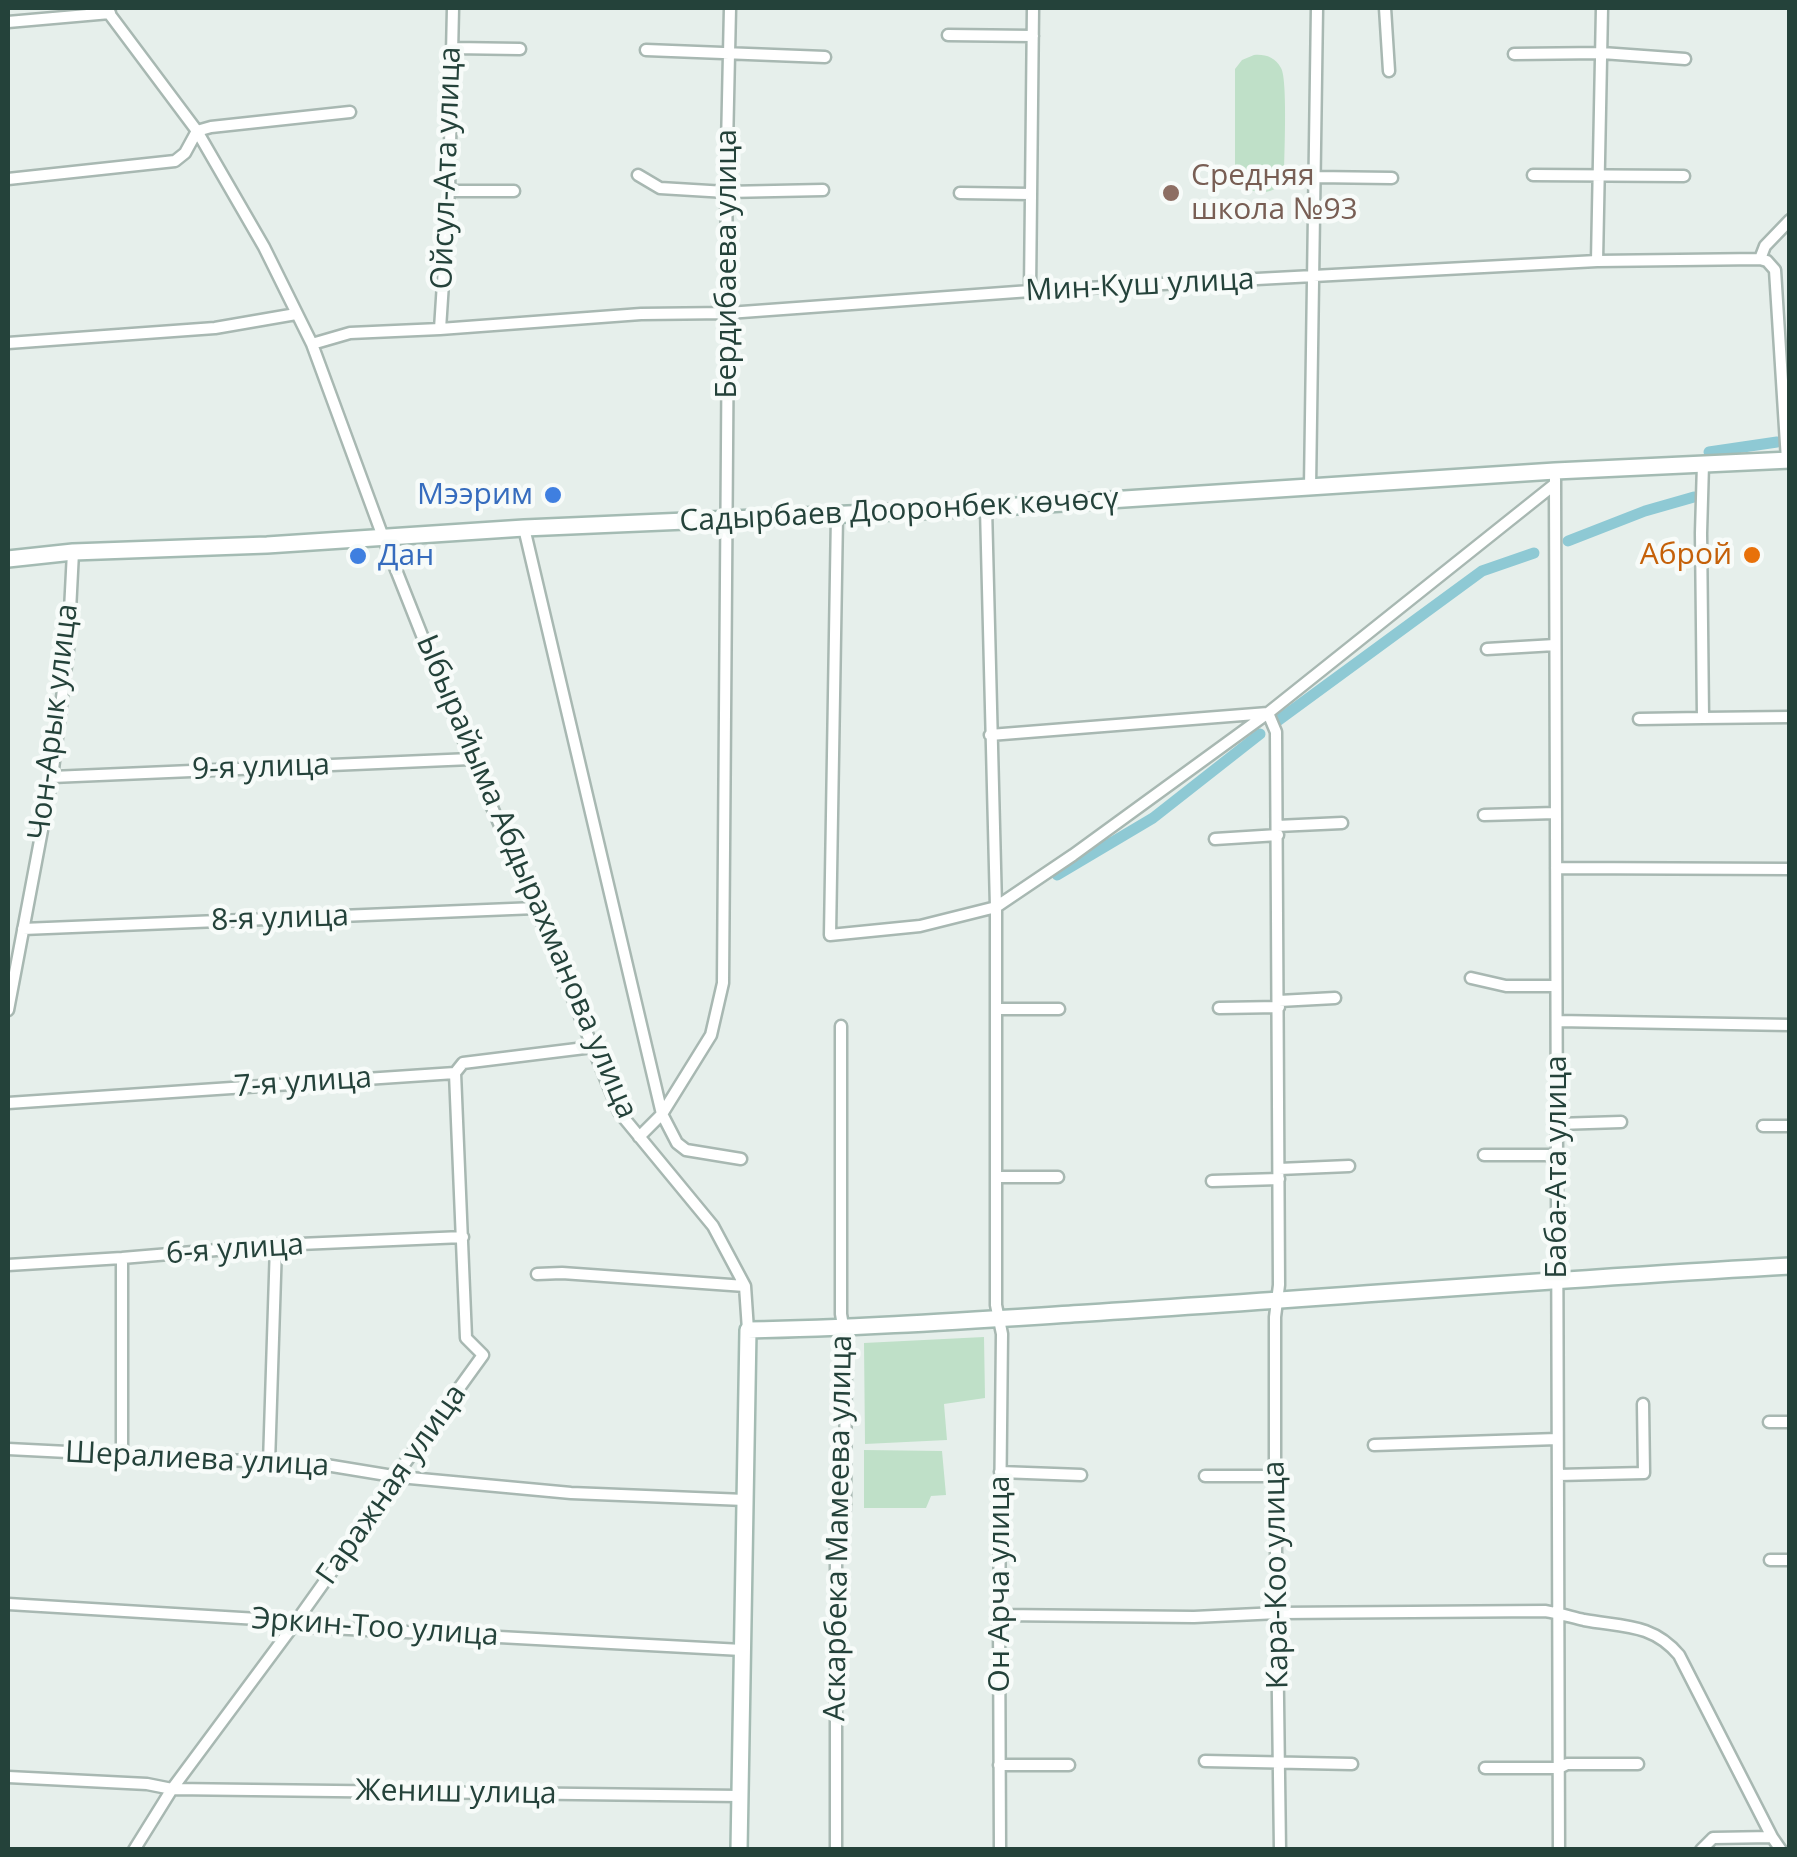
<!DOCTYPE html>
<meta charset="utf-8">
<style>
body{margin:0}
#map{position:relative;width:1797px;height:1857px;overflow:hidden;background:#e6efeb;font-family:"Open Sans",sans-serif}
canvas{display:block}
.frame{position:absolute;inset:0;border:10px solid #24423a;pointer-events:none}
</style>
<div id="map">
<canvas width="1797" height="1857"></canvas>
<div class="frame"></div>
</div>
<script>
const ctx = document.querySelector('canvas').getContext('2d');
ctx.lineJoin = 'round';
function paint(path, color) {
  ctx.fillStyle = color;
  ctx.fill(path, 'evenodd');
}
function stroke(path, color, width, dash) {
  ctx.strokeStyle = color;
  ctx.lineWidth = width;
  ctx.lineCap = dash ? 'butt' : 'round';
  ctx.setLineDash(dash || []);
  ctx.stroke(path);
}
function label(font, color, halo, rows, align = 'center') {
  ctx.font = font + ' "Open Sans",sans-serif';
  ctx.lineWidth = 9;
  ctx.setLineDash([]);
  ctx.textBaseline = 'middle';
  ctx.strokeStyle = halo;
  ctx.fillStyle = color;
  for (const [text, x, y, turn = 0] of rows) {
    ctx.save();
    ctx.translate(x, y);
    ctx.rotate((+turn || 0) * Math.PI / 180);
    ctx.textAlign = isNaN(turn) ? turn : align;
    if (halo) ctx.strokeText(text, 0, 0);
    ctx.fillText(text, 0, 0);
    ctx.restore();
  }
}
const green = new Path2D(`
 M 1254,55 C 1265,54 1275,57 1281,68 C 1288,79 1284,163 1284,182 C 1271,194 1263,194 1246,189 L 1235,171 L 1235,69 L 1242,60 Z
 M 984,1337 L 985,1398 L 944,1404 L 947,1440 L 865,1444 L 864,1343 Z
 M 864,1450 L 942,1451 L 946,1495 L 931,1496 L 926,1508 L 864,1508 Z`);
const canal = new Path2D(`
 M 1709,452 L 1777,442
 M 1568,541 L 1645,511 L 1694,497
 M 1276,722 L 1482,571 L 1534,553
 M 1057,875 L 1153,818 L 1260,734`);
const street = new Path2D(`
 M 105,8 L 197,131 L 264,247 L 312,344 L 383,537 L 471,759 L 536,908 L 619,1112 L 713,1226 L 745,1286 L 748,1330
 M 1385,8 L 1389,71
 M 8,22 L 110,13
 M 948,35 L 1033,36
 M 453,48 L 520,49
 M 646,50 L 825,57
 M 1514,54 L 1602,53 L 1685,59
 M 638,175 L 660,188 L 726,192 L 823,190
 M 1533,175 L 1684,176
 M 1314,177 L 1392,178
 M 8,179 L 175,161 L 185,153 L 197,131 L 211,127 L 350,112
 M 449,191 L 514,191
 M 960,193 L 1031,194
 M 1760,259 L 1765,246 L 1790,220
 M 1597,261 L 1602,8
 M 1030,291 L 1033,8
 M 440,329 L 449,191 L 453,8
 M 8,343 L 215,328 L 296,314
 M 312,344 L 350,333 L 440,329 L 641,314 L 728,313 L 1030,291 L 1597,261 L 1760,259 L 1767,261 L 1775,270 L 1787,460
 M 1703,464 L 1701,533 L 1703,718 L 1790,717
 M 1555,484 L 1559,1850
 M 1310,487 L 1317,8
 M 986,508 L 996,907 L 996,1305 L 1002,1334 L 999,1615 L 1000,1850
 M 837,515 L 830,935 L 920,926 L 996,907 L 1073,855 L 1268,713 L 1555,484 L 1555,479
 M 524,528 L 662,1114 L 677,1143 L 686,1150 L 741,1159
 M 1487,649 L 1555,645
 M 1639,719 L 1703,718
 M 990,735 L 1268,713 L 1276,732 L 1279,1285 L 1275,1317 L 1275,1476 L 1280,1850
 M 52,777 L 471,759
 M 1484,815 L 1555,813
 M 1277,826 L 1342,823
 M 1215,839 L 1278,835
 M 1556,868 L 1790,869
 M 23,929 L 536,908
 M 1471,978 L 1506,986 L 1556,986
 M 1279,1001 L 1335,998
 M 1219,1008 L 1279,1007
 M 997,1009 L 1059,1009
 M 8,1010 L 52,777 L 68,650 L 73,552
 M 1557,1021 L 1790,1025
 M 8,1103 L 455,1073 L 463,1063 L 593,1047
 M 1557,1124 L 1621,1122
 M 1763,1126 L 1790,1126
 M 639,1137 L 662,1114 L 711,1035 L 723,983 L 728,313 L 726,192 L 730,8
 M 1484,1155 L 1556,1155
 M 1279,1169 L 1349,1166
 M 997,1177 L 1058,1177
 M 1212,1181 L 1279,1179
 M 8,1265 L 122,1258 L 276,1245 L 463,1237
 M 537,1274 L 562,1273 L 745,1286
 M 1769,1422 L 1790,1422
 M 1374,1445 L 1557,1439
 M 8,1449 L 326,1465 L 399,1477 L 571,1493 L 745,1500
 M 122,1454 L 122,1258
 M 269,1463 L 276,1245
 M 1000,1472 L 1081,1475
 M 1558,1475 L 1644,1473 L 1643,1404
 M 1205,1476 L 1275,1476
 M 1770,1560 L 1790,1560
 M 8,1604 L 258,1619 L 293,1626 L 742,1650
 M 999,1615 L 1194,1617 L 1278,1613 L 1545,1611 C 1558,1613 1571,1617 1584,1620 C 1622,1627 1652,1623 1679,1655 L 1772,1837 L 1781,1850
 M 1205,1761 L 1352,1764
 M 999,1765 L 1069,1765
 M 1485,1768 L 1559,1768 L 1567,1764 L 1638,1764
 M 8,1777 L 147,1784 L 172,1789 L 740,1796
 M 134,1850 L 172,1789 L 293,1626 L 399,1477 L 400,1470 L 483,1355 L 466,1338 L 455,1073
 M 836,1850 L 836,1546 L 845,1509 L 846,1343 L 841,1314 L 841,1026
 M 1701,1850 L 1713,1838 L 1772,1837`);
const secondary = new Path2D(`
 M 8,559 L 73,552 L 267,545 L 524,528 L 986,508 L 1555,471 L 1790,460
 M 739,1850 L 748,1330 C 861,1328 975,1320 1088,1313 C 1322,1298 1555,1279 1790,1266`);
const markers = [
 [1171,193,10,"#8d6e63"],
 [553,495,10,"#3f7fe0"],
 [1752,555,10,"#e8710a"],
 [358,556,10,"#3f7fe0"]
];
const streetNames = [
 ["Ойсул-Ата улица",447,168,-88],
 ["Бердибаева улица",727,264,-90],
 ["Мин-Куш улица",1140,286,-3],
 ["Садырбаев Дооронбек көчөсү",899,511,-3],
 ["Чон-Арык улица",54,722,-83],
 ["9-я улица",261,768,-2],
 ["Ыбырайыма Абдырахманова улица",526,877,67],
 ["8-я улица",280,919,-2],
 ["7-я улица",303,1083,-4],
 ["Баба-Ата улица",1557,1167,-90],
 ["6-я улица",235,1250,-4],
 ["Шералиева улица",197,1460,3],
 ["Гаражная улица",392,1485,-55],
 ["Аскарбека Мамеева улица",839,1528,-89],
 ["Кара-Коо улица",1277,1575,-91],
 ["Он Арча улица",1000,1584,-90],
 ["Эркин-Тоо улица",375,1628,4],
 ["Жениш улица",456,1793,1]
];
const educationNames = [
 ["Средняя",1191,176],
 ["школа №93",1191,210]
];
const shopNames = [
 ["Мээрим",533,495],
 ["Дан",378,556,"left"]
];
const foodNames = [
 ["Аброй",1732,555]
];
paint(green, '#bfe0c8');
stroke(canal, '#8ec9d4', 11);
stroke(street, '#a8b8b2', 15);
stroke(secondary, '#a4bbb3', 20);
stroke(street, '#fff', 10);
stroke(secondary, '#fff', 15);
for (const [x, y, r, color] of markers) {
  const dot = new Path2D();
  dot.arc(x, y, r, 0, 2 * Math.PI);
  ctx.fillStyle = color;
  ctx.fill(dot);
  stroke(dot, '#f7fbf9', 4);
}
label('30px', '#24423a', '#f7fbf9', streetNames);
label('30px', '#785e54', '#f7fbf9', educationNames, 'left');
label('30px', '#366cbe', '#f7fbf9', shopNames, 'right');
label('30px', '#c56008', '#f7fbf9', foodNames, 'right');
</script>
